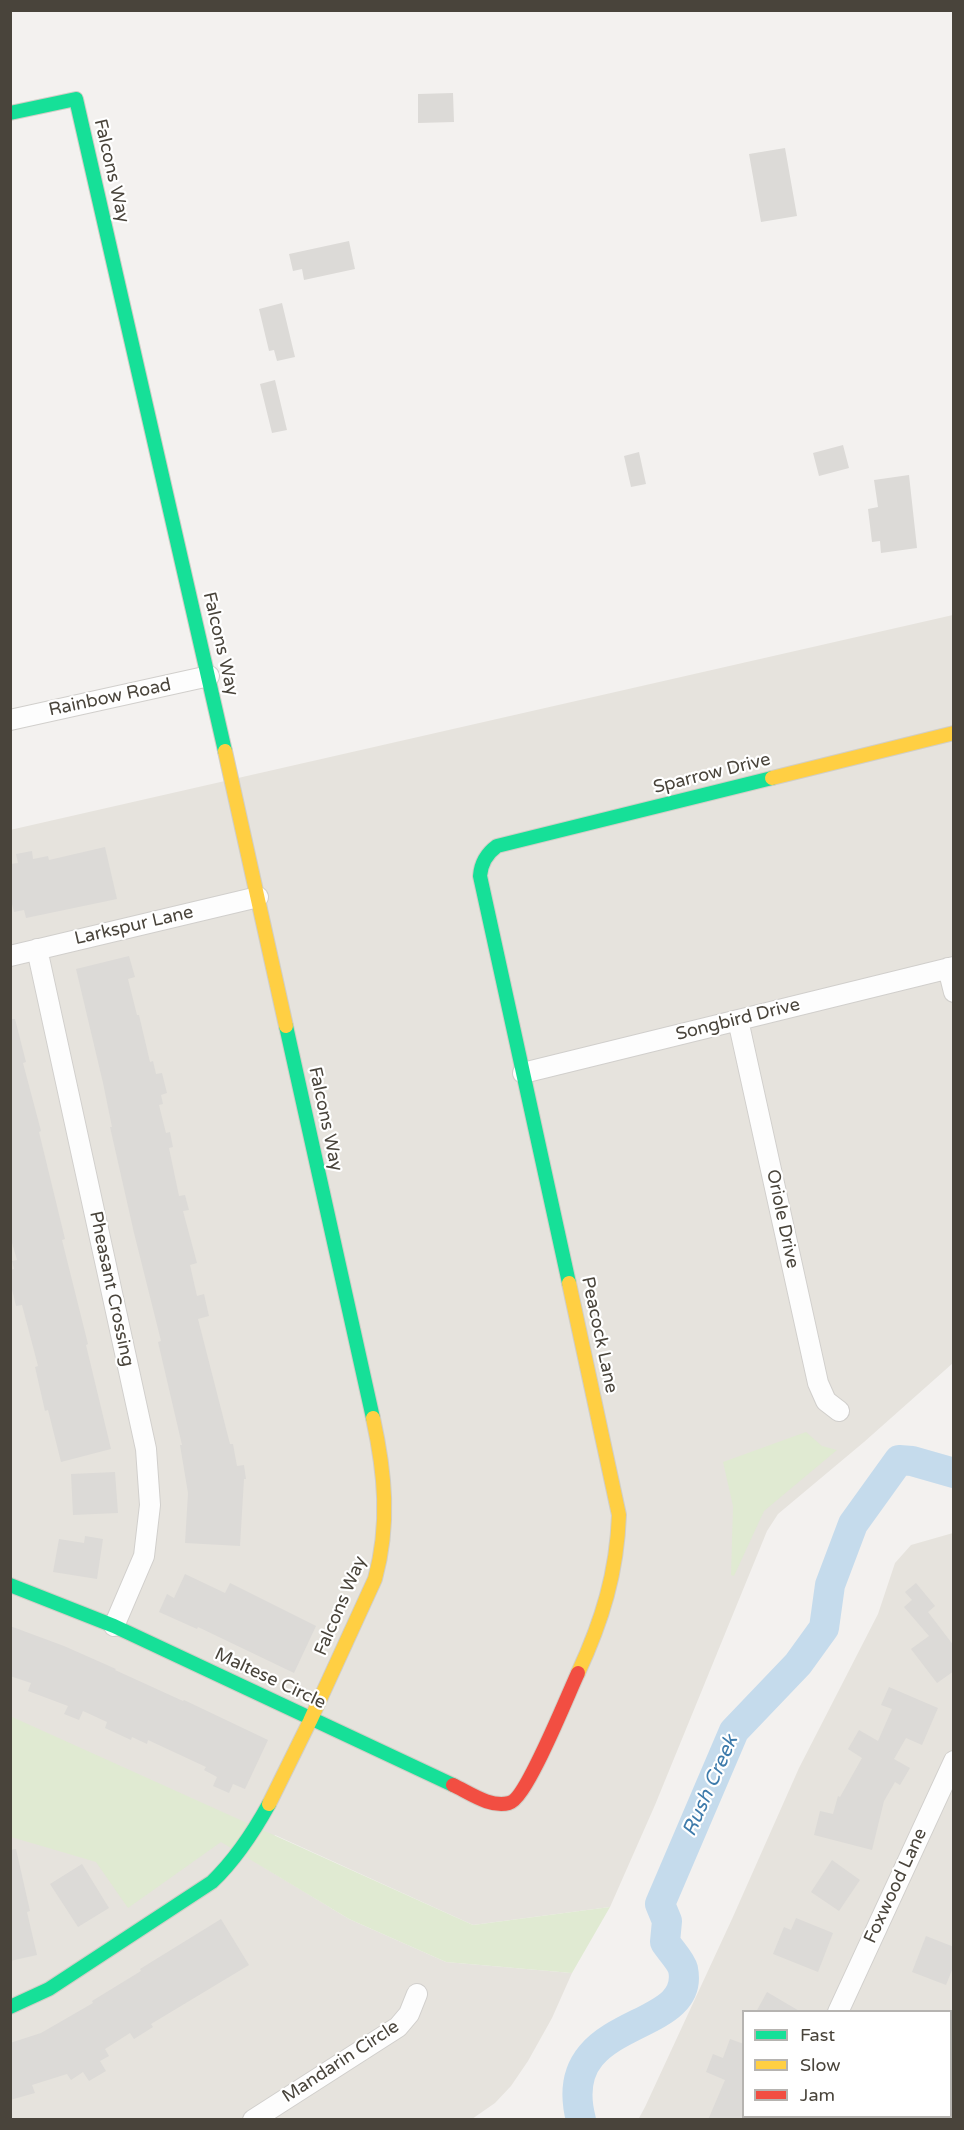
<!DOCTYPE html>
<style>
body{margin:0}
#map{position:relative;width:964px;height:2130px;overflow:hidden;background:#f3f1ef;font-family:"Varela Round",sans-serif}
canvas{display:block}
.frame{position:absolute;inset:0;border:12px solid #49443b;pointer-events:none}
.legend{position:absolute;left:742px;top:2010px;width:210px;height:108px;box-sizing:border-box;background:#fff;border:2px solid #b6b4b1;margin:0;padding:8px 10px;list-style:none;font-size:18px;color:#49443b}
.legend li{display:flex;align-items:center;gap:12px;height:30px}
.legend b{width:30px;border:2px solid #b6b4b1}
</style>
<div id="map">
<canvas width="964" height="2130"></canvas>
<div class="frame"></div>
<ul class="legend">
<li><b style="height:8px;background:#16e098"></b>Fast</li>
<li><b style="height:8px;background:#ffcf43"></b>Slow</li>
<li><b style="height:8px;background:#f24e42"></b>Jam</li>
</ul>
</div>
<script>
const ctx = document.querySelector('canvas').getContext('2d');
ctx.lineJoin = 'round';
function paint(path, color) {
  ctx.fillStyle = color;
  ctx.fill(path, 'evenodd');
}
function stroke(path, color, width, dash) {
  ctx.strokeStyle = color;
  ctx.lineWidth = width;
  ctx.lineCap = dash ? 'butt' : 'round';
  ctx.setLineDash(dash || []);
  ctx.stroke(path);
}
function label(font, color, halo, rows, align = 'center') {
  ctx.font = font + ' "Varela Round",sans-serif';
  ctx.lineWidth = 4.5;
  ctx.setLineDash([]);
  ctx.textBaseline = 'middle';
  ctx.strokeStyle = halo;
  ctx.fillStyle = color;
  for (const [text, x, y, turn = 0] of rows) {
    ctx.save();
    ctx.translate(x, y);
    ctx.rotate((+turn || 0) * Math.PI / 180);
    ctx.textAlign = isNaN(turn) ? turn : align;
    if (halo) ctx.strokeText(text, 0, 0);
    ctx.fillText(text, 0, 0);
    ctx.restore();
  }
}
const residential = new Path2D(`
 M 953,615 L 953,1363 L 864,1442 L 778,1514 L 767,1531 L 655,1805 L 610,1907 L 473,1925 L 275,1835 L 257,1863 L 349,1919 L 446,1962 L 572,1973 L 552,2018 L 528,2061 L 511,2086 L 495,2103 L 472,2119 L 11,2119 L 10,830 Z
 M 953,1533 L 953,2119 L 638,2120 L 645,2107 L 732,1919 L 799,1768 L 878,1614 L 895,1563 L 911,1545 ZM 744,2012 L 950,2012 L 950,2116 L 744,2116 Z`);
const green = new Path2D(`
 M 806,1432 L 822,1446 L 837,1450 L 764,1511 L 734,1576 L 731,1575 L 733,1506 L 723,1462 Z
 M 10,1716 L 473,1925 L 610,1907 L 572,1973 L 446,1962 L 349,1919 L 221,1842 L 128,1908 L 96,1862 L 11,1837 Z`);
const river = new Path2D(`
 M 581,2120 C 553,2013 697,2036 683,1969 C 681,1961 670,1950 665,1942 L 667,1921 L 660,1904 L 734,1731 L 798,1664 L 824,1628 L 830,1585 L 853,1524 L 899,1460 L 912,1461 L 954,1473`);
const building = new Path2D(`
 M 453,93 L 454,122 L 418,123 L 418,94 Z
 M 785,148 L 797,216 L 761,222 L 749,154 Z
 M 349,241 L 355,269 L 304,280 L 302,269 L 293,271 L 289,254 Z
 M 282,303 L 295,357 L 277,361 L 274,350 L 269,351 L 259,309 Z
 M 275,380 L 287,430 L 272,433 L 260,384 Z
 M 843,445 L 849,468 L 819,476 L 813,453 Z
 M 639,452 L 646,484 L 631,487 L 624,456 Z
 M 909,475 L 917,548 L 881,553 L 880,541 L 872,542 L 868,509 L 878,507 L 874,480 Z
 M 105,847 L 117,899 L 26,918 L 24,910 L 14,912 L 10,896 L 10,864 L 18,863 L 16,854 L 32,851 L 33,859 L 48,856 L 49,860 Z
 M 129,956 L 135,977 L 128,979 L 137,1015 L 139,1015 L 150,1062 L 153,1061 L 156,1074 L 162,1073 L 167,1093 L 161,1095 L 163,1104 L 159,1105 L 166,1133 L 170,1132 L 173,1147 L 169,1148 L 179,1196 L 185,1195 L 189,1210 L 183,1211 L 197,1263 L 190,1265 L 197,1296 L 204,1294 L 209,1316 L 198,1319 L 230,1444 L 233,1444 L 237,1466 L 244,1465 L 246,1479 L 244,1479 L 240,1546 L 185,1543 L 188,1493 L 180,1445 L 182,1445 L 158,1342 L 161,1341 L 134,1233 L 110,1127 L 112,1127 L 103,1083 L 76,969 Z
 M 10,1019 L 15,1019 L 26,1062 L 23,1063 L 41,1131 L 39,1132 L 65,1239 L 62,1240 L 88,1344 L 86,1345 L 111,1449 L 61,1462 L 48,1410 L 45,1411 L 35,1367 L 38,1366 L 22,1305 L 16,1306 L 10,1281 L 10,1270 L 14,1269 L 12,1261 L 17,1260 L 10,1236 Z
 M 115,1472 L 118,1513 L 73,1515 L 71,1474 Z
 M 85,1536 L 103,1539 L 97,1579 L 53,1572 L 59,1539 L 84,1543 Z
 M 185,1574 L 225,1593 L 230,1583 L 316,1626 L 294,1673 L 198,1627 L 197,1629 L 159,1612 L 167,1594 L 174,1598 Z
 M 916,1583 L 935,1606 L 928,1612 L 954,1646 L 954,1671 L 937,1683 L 911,1649 L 929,1636 L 904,1607 L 912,1600 L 905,1592 Z
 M 10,1626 L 64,1646 L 116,1669 L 115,1670 L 183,1701 L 184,1700 L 268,1740 L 245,1789 L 233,1784 L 229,1793 L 213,1786 L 217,1777 L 204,1770 L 206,1767 L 148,1740 L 147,1744 L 132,1737 L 131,1740 L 105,1728 L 107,1722 L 83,1711 L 79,1720 L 64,1714 L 68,1706 L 28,1691 L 31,1683 L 10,1676 Z
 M 889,1687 L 938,1708 L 922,1745 L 906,1738 L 894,1759 L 910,1768 L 900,1785 L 895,1782 L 884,1801 L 872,1850 L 814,1835 L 820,1811 L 833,1814 L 838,1796 L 840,1797 L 862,1758 L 848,1749 L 859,1730 L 878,1741 L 892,1709 L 881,1705 Z
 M 16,1849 L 30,1911 L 27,1912 L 37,1955 L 10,1961 L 10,1850 Z
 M 832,1860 L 860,1880 L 839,1911 L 811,1892 Z
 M 82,1864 L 109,1908 L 78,1927 L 50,1884 Z
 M 796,1918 L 833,1933 L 818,1972 L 773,1954 L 784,1927 L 791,1930 Z
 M 221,1919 L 249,1965 L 151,2024 L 153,2027 L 134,2039 L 130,2033 L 105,2049 L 109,2056 L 100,2061 L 106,2071 L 89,2081 L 83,2072 L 71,2080 L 67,2074 L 32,2085 L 35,2093 L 10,2100 L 10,2043 L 41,2033 L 93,2003 L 92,2001 L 141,1971 L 140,1969 Z
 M 926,1936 L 954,1947 L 954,1965 L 946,1985 L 912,1972 Z
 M 767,1992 L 801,2012 L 756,2012 Z
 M 730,2039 L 744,2044 L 744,2120 L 708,2120 L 725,2080 L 706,2072 L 713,2054 L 723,2058 Z`);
const street = new Path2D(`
 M 10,720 L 209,676
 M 37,949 L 146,1449 L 150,1505 L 144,1556 L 114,1626
 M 10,956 L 258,897
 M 948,968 L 954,992
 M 738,1020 L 818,1383 L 826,1401 L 839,1411
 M 523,1073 L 954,967
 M 838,2012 L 954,1761
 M 253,2120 L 398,2027 L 409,2014 L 417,1994
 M 788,2120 L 789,2116`);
const fast = new Path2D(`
 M 10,113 L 76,99 L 225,751
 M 286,1026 L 373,1418
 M 569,1283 L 480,876 C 481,863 486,854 497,846 L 772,778
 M 10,1585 L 114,1626 L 453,1785
 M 10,2007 L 49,1989 L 212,1882 C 236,1859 253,1833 269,1804`);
const slow = new Path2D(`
 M 225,751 L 286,1026
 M 772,778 L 954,733
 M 569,1283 L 619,1515 C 617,1573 602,1621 578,1673
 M 269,1804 L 310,1721 L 375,1579 C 390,1524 385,1473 373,1418`);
const jam = new Path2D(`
 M 453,1785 C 470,1793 490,1808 509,1803 C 526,1800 568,1694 578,1673`);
const streetNames = [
 ["Falcons Way",111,171,77],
 ["Falcons Way",220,644,77],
 ["Rainbow Road",110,698,-12],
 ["Sparrow Drive",712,774,-14],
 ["Larkspur Lane",134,926,-13],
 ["Songbird Drive",738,1020,-14],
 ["Falcons Way",325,1119,78],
 ["Oriole Drive",782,1219,78],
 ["Pheasant Crossing",111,1289,78],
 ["Peacock Lane",599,1335,78],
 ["Falcons Way",341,1606,-67],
 ["Maltese Circle",270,1679,25],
 ["Foxwood Lane",896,1886,-65],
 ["Mandarin Circle",341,2062,-33]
];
const waterNames = [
 ["Rush Creek",711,1786,-66]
];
paint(residential, '#e6e3dd');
paint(green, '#e0ead2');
stroke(river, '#c5dbec', 30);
paint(building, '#dcdad7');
stroke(street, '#d1cfcc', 22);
stroke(fast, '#d1cec6', 16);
stroke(slow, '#d1cec6', 16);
stroke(jam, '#d1cec6', 16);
stroke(street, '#fdfdfd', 20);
stroke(fast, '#16e098', 14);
stroke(slow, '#ffcf43', 14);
stroke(jam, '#f24e42', 14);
label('18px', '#49443b', '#fff', streetNames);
label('italic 20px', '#3e7bab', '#fff', waterNames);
</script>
